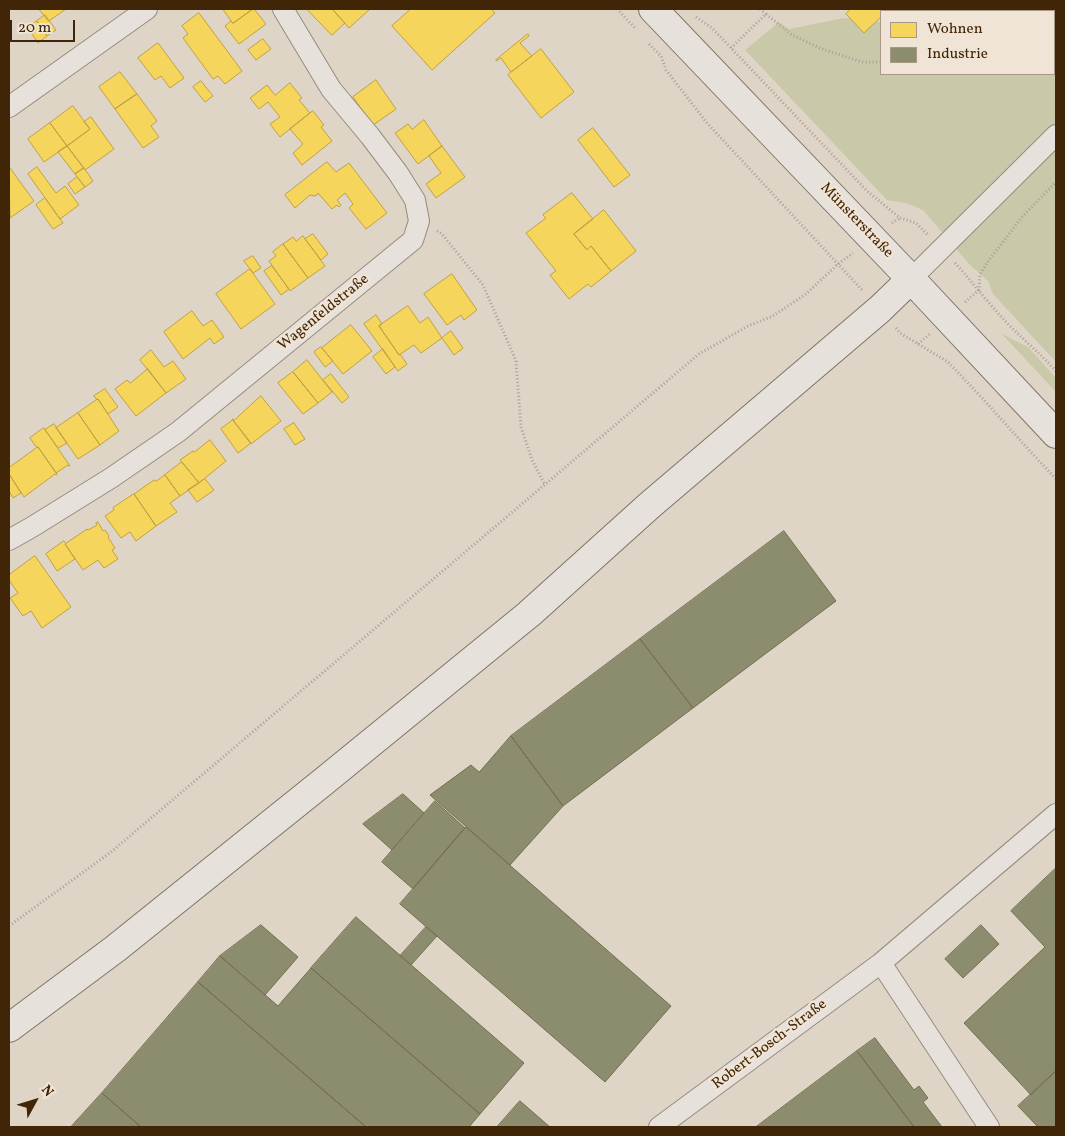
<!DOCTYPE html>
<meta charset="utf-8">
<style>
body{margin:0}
#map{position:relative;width:1065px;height:1136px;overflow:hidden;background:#ded5c7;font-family:Vollkorn,serif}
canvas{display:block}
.frame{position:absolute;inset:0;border:10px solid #402507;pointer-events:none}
.legend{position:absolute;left:880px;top:10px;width:175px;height:65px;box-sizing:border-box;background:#efe4d5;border:1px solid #a99883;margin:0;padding:6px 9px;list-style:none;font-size:15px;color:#402507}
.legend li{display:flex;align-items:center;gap:10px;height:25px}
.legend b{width:25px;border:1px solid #a99883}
.north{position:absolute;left:10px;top:1076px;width:50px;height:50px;-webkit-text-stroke:4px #efe4d5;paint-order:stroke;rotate:51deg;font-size:14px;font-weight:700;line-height:20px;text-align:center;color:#402507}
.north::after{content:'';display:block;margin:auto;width:18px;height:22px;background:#402507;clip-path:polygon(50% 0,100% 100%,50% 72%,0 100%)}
.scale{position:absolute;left:10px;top:20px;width:65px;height:22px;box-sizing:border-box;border:2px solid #402507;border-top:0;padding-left:6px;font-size:15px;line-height:18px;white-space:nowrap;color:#402507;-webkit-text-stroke:4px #efe4d5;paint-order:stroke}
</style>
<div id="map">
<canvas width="1065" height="1136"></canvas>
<div class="frame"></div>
<ul class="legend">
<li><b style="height:14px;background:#f6d55c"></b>Wohnen</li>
<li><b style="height:14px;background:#8c8c6e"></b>Industrie</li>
</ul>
<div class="north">N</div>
<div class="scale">20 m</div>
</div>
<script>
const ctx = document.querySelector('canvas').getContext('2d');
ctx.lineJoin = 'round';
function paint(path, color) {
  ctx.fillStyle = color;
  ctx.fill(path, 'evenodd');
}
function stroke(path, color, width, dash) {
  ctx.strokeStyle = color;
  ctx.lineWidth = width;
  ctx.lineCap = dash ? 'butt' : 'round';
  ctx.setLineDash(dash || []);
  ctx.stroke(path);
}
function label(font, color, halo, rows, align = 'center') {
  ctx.font = font + ' Vollkorn,serif';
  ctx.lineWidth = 5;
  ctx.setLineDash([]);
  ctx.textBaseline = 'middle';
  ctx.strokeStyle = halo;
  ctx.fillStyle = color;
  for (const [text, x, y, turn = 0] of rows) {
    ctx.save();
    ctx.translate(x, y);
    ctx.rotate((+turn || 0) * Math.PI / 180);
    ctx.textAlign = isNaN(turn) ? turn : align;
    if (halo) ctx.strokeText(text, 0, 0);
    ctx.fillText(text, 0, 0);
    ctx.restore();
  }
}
const green = new Path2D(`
 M 993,9 L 1056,9 L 1056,362 L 993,294 L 988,281 L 969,264 L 923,210 L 906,203 L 887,200 L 745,50 L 779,22 L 789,29 L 844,18 L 881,22 L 881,74 L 1054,74 L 1054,11 L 989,11 Z
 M 1002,334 L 1028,347 L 1056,378 L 1056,392 Z`);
const homes = new Path2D(`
 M 39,9 L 66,9 L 49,21 Z
 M 223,9 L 253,9 L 233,23 Z
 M 253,9 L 254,9 L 266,24 L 239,44 L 225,26 L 231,21 L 233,23 Z
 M 307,9 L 332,9 L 345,23 L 332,35 Z
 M 334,9 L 370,9 L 349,28 L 333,10 Z
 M 411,9 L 491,9 L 495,13 L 432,70 L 392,26 Z
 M 851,9 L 890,9 L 887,11 L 881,11 L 881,17 L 864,33 L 846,14 Z
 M 199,13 L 242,71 L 225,84 L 218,76 L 213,79 L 183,38 L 188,34 L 182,26 Z
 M 45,15 L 56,30 L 47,36 L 37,21 Z
 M 37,21 L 47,36 L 38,43 L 28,28 Z
 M 528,34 L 529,36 L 520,43 L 532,56 L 511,72 L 501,58 L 496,61 L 496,60 Z
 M 263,39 L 271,49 L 256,60 L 248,50 Z
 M 158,43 L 184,78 L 170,88 L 161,76 L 155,80 L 138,58 Z
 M 541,49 L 574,92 L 541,118 L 508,75 Z
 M 120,72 L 137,94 L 115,109 L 99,87 Z
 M 376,80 L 396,109 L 373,125 L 353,97 Z
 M 201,81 L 213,96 L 205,102 L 193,87 Z
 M 290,83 L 302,98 L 299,100 L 310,113 L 280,137 L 270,124 L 280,117 L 268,102 L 259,109 L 250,98 L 267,85 L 275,95 Z
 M 137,94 L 157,121 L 151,126 L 159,137 L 143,148 L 115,109 Z
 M 73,106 L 90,129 L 67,146 L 50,123 Z
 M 313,111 L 324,125 L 321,127 L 332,141 L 302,165 L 293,153 L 303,144 L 290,129 Z
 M 91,117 L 114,149 L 85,170 L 67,146 L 90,129 L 84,122 Z
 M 424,120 L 442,146 L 418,164 L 395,133 L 408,124 L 412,129 Z
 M 50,123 L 67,146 L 44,162 L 28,139 Z
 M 593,128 L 630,175 L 614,187 L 578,140 Z
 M 67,146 L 84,168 L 75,174 L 58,152 Z
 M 442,146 L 465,177 L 436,198 L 426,184 L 441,173 L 429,156 Z
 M 327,162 L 336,172 L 349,163 L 387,213 L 366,229 L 349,208 L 353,204 L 345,193 L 337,200 L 341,205 L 339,207 L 337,205 L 332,209 L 318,193 L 317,195 L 314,196 L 310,195 L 295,208 L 285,195 Z
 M 37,167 L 56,193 L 65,186 L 79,205 L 60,219 L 28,174 Z
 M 10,168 L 34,201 L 10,218 L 9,169 Z
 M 84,168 L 93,181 L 85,187 L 75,174 Z
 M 77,177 L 85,187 L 75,194 L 68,184 Z
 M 572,193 L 593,219 L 574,234 L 587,250 L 591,246 L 611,271 L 591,287 L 588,284 L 569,299 L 550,275 L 556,271 L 526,233 L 546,218 L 543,215 Z
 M 45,198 L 63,223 L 53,229 L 36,205 Z
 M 604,210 L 636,251 L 611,271 L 591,246 L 587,250 L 574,234 Z
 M 313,234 L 328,254 L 321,260 L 305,239 Z
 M 303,236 L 325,266 L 308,278 L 283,244 L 293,237 L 296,241 Z
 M 283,244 L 308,278 L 290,291 L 269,261 L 276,256 L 273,252 Z
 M 253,256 L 261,268 L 253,273 L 244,261 Z
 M 272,266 L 289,289 L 281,295 L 264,271 Z
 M 250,269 L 275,304 L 241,329 L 216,294 Z
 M 452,274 L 477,310 L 464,320 L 461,315 L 447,325 L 424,294 Z
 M 408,306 L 420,323 L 428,317 L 442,338 L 421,353 L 414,345 L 399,355 L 379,326 Z
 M 192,311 L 203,326 L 212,320 L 224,337 L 214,344 L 210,338 L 183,359 L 164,332 Z
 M 376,315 L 382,324 L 379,326 L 399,355 L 400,354 L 407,364 L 398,371 L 364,324 Z
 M 351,325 L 372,351 L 343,374 L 322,348 Z
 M 451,331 L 463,348 L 454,355 L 442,338 Z
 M 321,347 L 333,361 L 325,367 L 314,352 Z
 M 383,349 L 395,367 L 386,374 L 373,357 Z
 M 151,350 L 164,367 L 173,361 L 186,379 L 166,393 L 140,360 Z
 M 307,360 L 332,392 L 318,403 L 293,372 Z
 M 148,369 L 166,393 L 136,416 L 115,389 L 127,380 L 130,383 Z
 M 293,372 L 318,403 L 303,414 L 278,383 Z
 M 331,374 L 349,397 L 342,403 L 323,380 Z
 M 105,389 L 118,407 L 108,414 L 98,399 L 97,400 L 94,396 Z
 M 261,396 L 281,421 L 251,444 L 232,419 L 233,419 L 234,420 Z
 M 98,399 L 119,431 L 100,445 L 78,413 Z
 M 78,413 L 100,445 L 78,459 L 56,428 Z
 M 233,420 L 251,443 L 238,453 L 221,429 Z
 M 294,423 L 305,439 L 295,445 L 284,429 Z
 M 54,424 L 67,443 L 58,448 L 45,430 Z
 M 44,428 L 70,466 L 69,466 L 68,465 L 56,473 L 38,447 L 37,448 L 30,438 Z
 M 210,440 L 226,461 L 199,483 L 180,460 L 193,451 L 194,452 Z
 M 38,447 L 57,474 L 56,475 L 55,474 L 24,497 L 9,474 L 9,468 Z
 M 182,462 L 199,483 L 180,496 L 165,475 Z
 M 9,474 L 21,493 L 13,498 L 9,491 Z
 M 165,475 L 180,496 L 170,503 L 177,512 L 156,526 L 134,494 L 154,480 L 156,481 Z
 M 205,479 L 214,490 L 197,502 L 188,490 Z
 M 134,494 L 156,526 L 136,541 L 130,532 L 121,538 L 105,516 L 114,510 L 113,508 Z
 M 98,522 L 103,531 L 105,530 L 109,536 L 108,537 L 115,548 L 112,550 L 118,559 L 104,568 L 98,560 L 83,570 L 65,544 L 87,529 L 88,530 L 97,525 L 96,523 Z
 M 64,541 L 66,544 L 65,544 L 75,559 L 57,571 L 46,554 Z
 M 35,556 L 71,607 L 42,628 L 31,611 L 23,616 L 10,598 L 18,593 L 9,580 L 9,575 Z`);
const industry = new Path2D(`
 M 784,531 L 836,601 L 693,708 L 640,639 Z
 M 640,639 L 693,708 L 563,806 L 511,736 Z
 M 511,736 L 563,806 L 510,865 L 430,795 L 471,765 L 479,772 Z
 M 403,794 L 424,813 L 392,850 L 363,824 Z
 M 435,801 L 465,828 L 413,889 L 382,862 Z
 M 466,827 L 671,1006 L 605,1082 L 400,904 Z
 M 1056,868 L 1056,1071 L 1031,1095 L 964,1023 L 1045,947 L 1011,911 Z
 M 356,917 L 524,1063 L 480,1114 L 311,968 Z
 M 261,925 L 298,957 L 265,995 L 220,956 Z
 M 981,925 L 999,944 L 963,978 L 945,959 Z
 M 426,927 L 437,936 L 411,965 L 400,956 Z
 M 220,956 L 278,1006 L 311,968 L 480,1114 L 469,1127 L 366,1127 L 198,982 Z
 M 198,982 L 366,1127 L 141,1127 L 102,1093 Z
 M 875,1038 L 914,1090 L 919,1086 L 928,1098 L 923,1102 L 942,1127 L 914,1127 L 857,1051 Z
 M 857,1051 L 914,1127 L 756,1127 Z
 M 1056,1071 L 1056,1127 L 1038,1127 L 1018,1106 Z
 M 102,1093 L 141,1127 L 71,1127 Z
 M 520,1101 L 550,1127 L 497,1127 Z`);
const path = new Path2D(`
 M 617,9 L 635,28
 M 760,9 L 766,14
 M 919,9 L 921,11
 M 1003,11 L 1007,9
 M 696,17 L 712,28 L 867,191 L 900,218 L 916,223 L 928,235
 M 649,44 L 661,56 L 666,70 L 707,123 L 863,291
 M 731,48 L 766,14 L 792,35 L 822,49 L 862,62 L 881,62
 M 892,223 L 900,218
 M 437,231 L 442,234 L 483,285 L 516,361 L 521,427 L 532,460 L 544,483
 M 955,263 C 970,279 983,297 998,313 C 1016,334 1038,351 1056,371
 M 965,302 L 979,290 L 980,274 L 989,260 L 1022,217 L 1056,182
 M 896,328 L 900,333 L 948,362 L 983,399 L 1029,450 L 1056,479
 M 918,344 L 931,333
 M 9,926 L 111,852 L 699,354 L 748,326 L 773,316 L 806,294 L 838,264 L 853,253`);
const street = new Path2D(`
 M 9,107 L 147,9
 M 911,279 L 1056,135
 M 9,540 L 32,527 L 111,478 L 178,432 L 413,240 L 419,221 L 415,200 L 398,173 L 370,136 L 331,89 L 283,9
 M 659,1127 L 881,963
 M 989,1127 L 881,963 L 1056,814`);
const secondary = new Path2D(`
 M 653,9 L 911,279 L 1056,434
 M 9,1028 L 115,949 L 323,782 L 529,614 L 650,505 L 880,309 L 911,279`);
const streetNames = [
 ["Münsterstraße",856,221,46],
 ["Wagenfeldstraße",324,313,-39],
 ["Robert-Bosch-Straße",770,1045,-37]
];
paint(green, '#c9c8a9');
paint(homes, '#f6d55c');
stroke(homes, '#bfa042', 1);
paint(industry, '#8c8c6e');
stroke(industry, '#756d4f', 1);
stroke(street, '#958c80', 22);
stroke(secondary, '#7d7468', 30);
stroke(path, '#a7a097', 3, [1, 2.5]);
stroke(street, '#e6e1da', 20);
stroke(secondary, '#e6e1da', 28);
label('15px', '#402507', '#efe4d5', streetNames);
</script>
